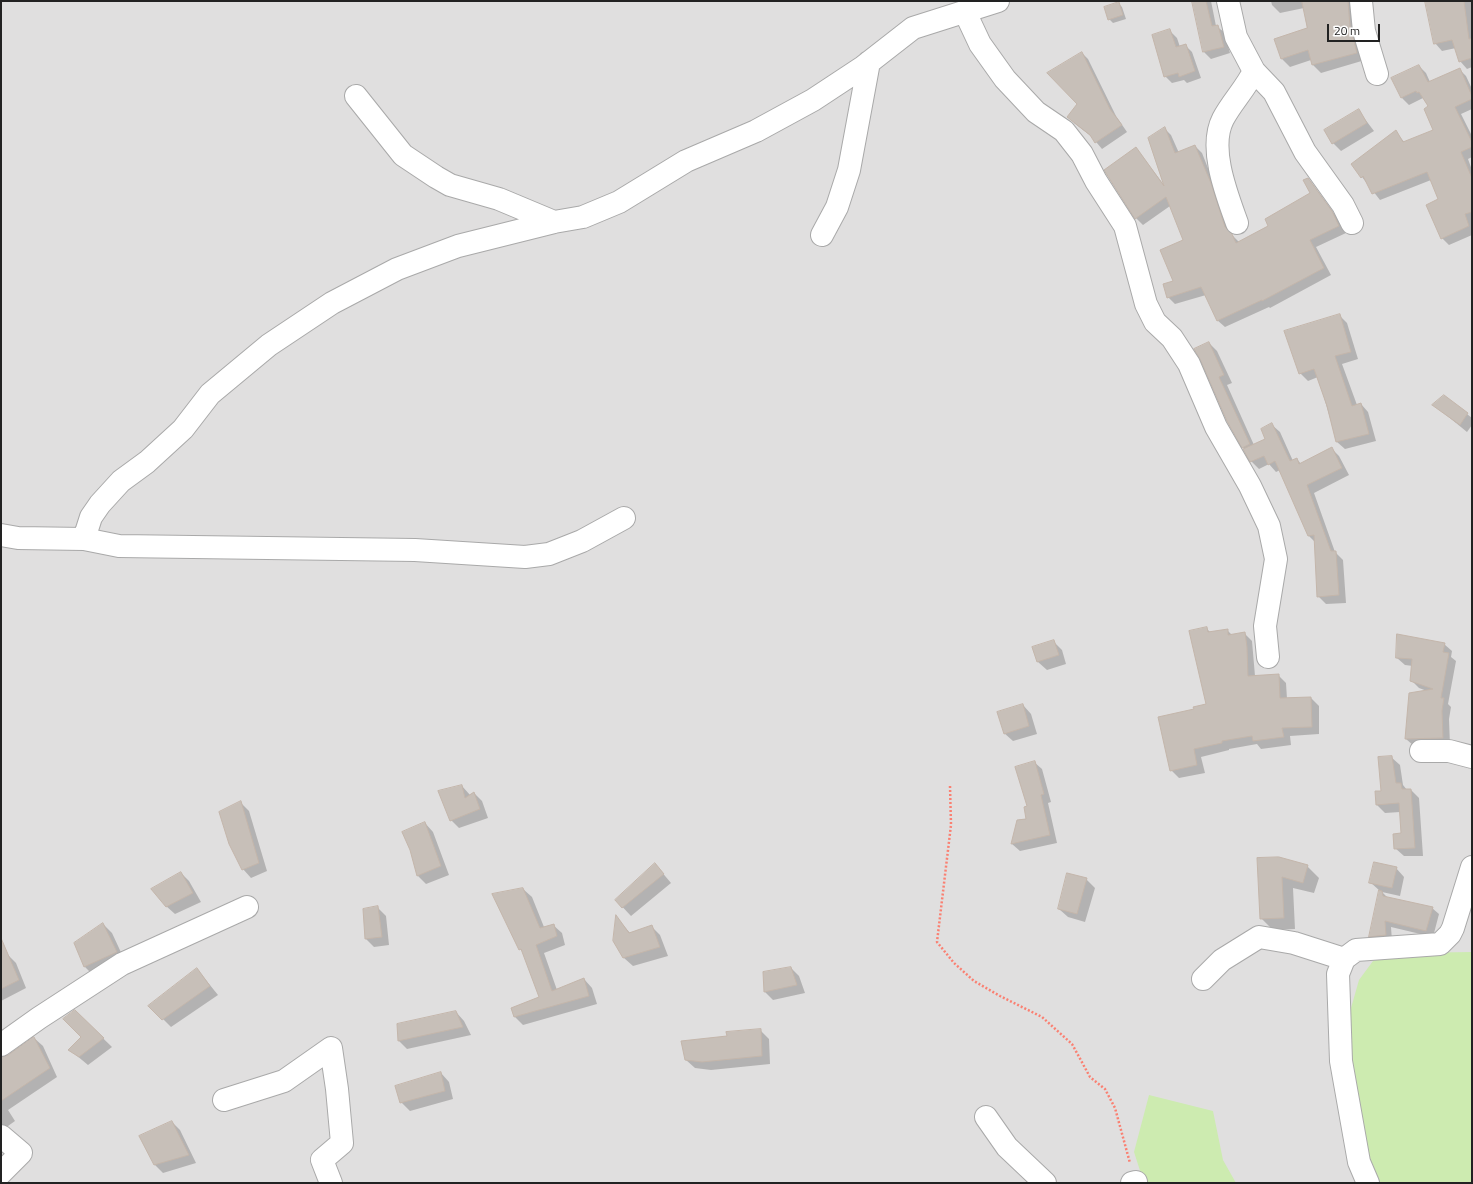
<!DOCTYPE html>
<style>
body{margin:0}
#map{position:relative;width:1473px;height:1184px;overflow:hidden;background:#f2efe9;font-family:"Titillium Web",sans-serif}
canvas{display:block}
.frame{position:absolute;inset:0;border:2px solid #222;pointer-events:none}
.scale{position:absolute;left:1327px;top:24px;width:53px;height:18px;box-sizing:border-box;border:2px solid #222;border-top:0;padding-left:5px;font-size:12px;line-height:14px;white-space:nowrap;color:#222;-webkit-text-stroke:3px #fff;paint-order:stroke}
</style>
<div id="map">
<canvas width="1473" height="1184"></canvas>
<div class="frame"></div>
<div class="scale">20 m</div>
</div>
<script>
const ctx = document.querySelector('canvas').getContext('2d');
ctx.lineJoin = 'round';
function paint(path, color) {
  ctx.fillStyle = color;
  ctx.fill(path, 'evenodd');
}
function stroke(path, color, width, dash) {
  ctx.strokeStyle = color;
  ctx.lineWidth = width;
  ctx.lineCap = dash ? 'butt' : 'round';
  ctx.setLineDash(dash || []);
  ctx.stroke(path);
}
const residential = new Path2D(`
 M 1,1 L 1472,1 L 1472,1183 L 1,1183 Z`);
const grass = new Path2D(`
 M 1472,952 L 1472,1183 L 1374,1183 L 1348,1055 L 1351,1008 L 1359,980 L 1373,961 L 1401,953 Z
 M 1149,1095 L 1213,1111 L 1223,1160 L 1236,1183 L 1144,1183 L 1134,1152 Z`);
const shadow = new Path2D(`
 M 1193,1 L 1211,1 L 1216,26 L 1224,32 L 1230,53 L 1211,59 L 1204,52 Z
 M 1271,1 L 1355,1 L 1365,60 L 1321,73 L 1313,65 L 1311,60 L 1290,67 L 1282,59 L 1276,40 L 1308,28 L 1304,8 L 1280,13 L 1272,5 Z
 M 1454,1 L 1472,1 L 1472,67 L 1467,69 L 1460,61 L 1456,48 L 1442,51 L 1435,43 Z
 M 1118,3 L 1122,7 L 1126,19 L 1113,23 L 1109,19 Z
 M 1170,31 L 1177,38 L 1180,47 L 1185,45 L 1192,52 L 1201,78 L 1187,83 L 1184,80 L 1172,83 L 1165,76 Z
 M 1082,53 L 1088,59 L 1116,116 L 1127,132 L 1102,149 L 1092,137 L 1074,123 L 1078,104 Z
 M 1419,66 L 1426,73 L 1430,82 L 1459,69 L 1466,76 L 1472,89 L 1472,109 L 1461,114 L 1472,136 L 1472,157 L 1468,159 L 1472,170 L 1472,235 L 1449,245 L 1442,238 L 1439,200 L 1431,180 L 1380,200 L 1362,177 L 1396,132 L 1405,143 L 1435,130 L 1429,107 L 1424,99 L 1423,98 L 1409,105 L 1402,98 L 1393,79 Z
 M 1358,110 L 1374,131 L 1341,151 L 1333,143 Z
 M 1164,128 L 1171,135 L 1179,153 L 1195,146 L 1202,153 L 1217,191 L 1232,235 L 1239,242 L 1269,226 L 1311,193 L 1308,179 L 1339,220 L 1346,233 L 1316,247 L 1331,275 L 1270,308 L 1269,307 L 1225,327 L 1217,320 L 1206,295 L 1175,304 L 1168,297 L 1174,282 L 1185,241 L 1170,206 L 1143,225 L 1136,218 L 1106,170 L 1136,148 L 1164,185 Z
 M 1339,315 L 1347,323 L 1358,359 L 1342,364 L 1357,405 L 1361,404 L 1368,412 L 1376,441 L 1345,449 L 1337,442 L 1318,377 L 1308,381 L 1300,373 Z
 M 1209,343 L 1217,351 L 1232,383 L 1227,385 L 1254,445 L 1266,439 L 1272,425 L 1280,432 L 1293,461 L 1297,459 L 1301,464 L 1332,449 L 1339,456 L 1349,475 L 1314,493 L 1335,552 L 1343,560 L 1346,603 L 1326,604 L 1318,596 L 1315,542 L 1309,536 L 1280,470 L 1276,472 L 1269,464 L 1259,469 L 1251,461 L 1228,421 Z
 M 1444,396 L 1472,418 L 1472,425 L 1467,432 L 1434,405 Z
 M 1206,628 L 1210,632 L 1227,630 L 1232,635 L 1244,633 L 1252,641 L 1255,676 L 1278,675 L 1286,683 L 1287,699 L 1311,698 L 1319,706 L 1319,734 L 1290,736 L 1291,745 L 1261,749 L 1257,744 L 1229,749 L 1229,750 L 1201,757 L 1205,773 L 1179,778 L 1171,770 L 1195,710 L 1207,705 Z
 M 1053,641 L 1062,650 L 1066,664 L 1047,670 L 1038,662 L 1034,648 Z
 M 1444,644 L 1452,651 L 1451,657 L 1456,661 L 1448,704 L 1451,707 L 1449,719 L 1450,746 L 1414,746 L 1406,739 L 1427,691 L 1419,688 L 1411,680 L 1413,666 L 1405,665 L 1397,658 Z
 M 1023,705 L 1031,714 L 1037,734 L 1013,741 L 1004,733 Z
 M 1391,757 L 1400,765 L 1403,785 L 1407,790 L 1411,790 L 1419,798 L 1423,856 L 1404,856 L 1395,848 L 1402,834 L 1400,812 L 1385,813 L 1377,805 Z
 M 1034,762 L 1042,769 L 1051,802 L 1048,803 L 1057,843 L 1020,851 L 1012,844 L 1018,820 L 1028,819 Z
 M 462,786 L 470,795 L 474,793 L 482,801 L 488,818 L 459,828 L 451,820 Z
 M 241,803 L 249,811 L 267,871 L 251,878 L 243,869 Z
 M 425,823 L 433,832 L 449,875 L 426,884 L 418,876 L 411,850 Z
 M 1258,859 L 1307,866 L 1319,878 L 1314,893 L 1293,888 L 1295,929 L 1273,930 L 1261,918 Z
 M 655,864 L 671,883 L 631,916 L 616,900 Z
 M 1396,868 L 1404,877 L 1400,896 L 1382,892 L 1388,898 L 1432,908 L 1439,914 L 1433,937 L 1391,927 L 1392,941 L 1376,942 L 1370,936 L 1380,891 L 1370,882 Z
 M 181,873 L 189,881 L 201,902 L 175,914 L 166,906 Z
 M 1086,879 L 1095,888 L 1085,922 L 1068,917 L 1059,909 Z
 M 523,889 L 532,897 L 544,927 L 553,925 L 562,933 L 565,945 L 544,953 L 557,990 L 584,979 L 592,988 L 597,1004 L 523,1025 L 515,1017 L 540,997 L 523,952 L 520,949 Z
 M 378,908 L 386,916 L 389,945 L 374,947 L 366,939 Z
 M 616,917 L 630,933 L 652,927 L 660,935 L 668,956 L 633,966 L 624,958 L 614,940 Z
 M 103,924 L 112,933 L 125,961 L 93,975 L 85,967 L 75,943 Z
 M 8,955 L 16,963 L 26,988 L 1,1001 L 1,958 Z
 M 791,968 L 799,976 L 805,993 L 773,1000 L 765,992 Z
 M 197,969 L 218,995 L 171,1027 L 150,1006 Z
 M 75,1011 L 112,1047 L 88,1065 L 70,1050 L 82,1037 Z
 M 456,1012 L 464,1021 L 471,1035 L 407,1049 L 399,1041 L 398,1025 Z
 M 760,1030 L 769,1039 L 770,1064 L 711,1070 L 695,1068 L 686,1060 L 728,1037 Z
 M 34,1038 L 43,1046 L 57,1077 L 8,1110 L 15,1121 L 1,1131 L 1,1059 L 9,1056 Z
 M 441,1073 L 449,1082 L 453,1099 L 410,1111 L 401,1102 Z
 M 172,1122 L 180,1130 L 196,1163 L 163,1173 L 155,1165 L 140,1137 Z`);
const building = new Path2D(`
 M 1192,1 L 1206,1 L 1212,26 L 1218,25 L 1224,47 L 1203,52 Z
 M 1302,1 L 1348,1 L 1350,26 L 1357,53 L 1312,65 L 1308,50 L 1281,59 L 1274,39 L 1307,28 Z
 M 1425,1 L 1464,1 L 1469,39 L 1472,38 L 1472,58 L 1459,62 L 1452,40 L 1434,44 Z
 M 1119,2 L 1123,15 L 1108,20 L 1104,7 Z
 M 1170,29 L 1176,47 L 1186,44 L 1195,71 L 1179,77 L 1178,73 L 1164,77 L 1152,35 Z
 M 1082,52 L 1110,109 L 1122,125 L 1095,143 L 1090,135 L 1067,117 L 1077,104 L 1047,73 Z
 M 1419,65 L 1428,82 L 1460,68 L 1472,96 L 1472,99 L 1455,107 L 1472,142 L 1472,147 L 1461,152 L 1472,178 L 1472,212 L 1465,214 L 1469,226 L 1441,239 L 1426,205 L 1438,199 L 1427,172 L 1372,194 L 1363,176 L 1361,178 L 1351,164 L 1396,130 L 1403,142 L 1433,130 L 1424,109 L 1428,106 L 1419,92 L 1417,93 L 1416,91 L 1401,98 L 1391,78 Z
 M 1359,109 L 1367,123 L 1332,144 L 1324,130 Z
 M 1165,127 L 1175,153 L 1195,145 L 1211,183 L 1225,227 L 1232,234 L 1236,243 L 1268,226 L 1265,219 L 1310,193 L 1303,180 L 1308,178 L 1332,211 L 1339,226 L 1310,240 L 1324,268 L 1262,301 L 1262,300 L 1217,321 L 1201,287 L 1167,298 L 1163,284 L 1173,281 L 1160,250 L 1183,240 L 1166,197 L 1135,219 L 1104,170 L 1136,147 L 1164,186 L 1148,138 Z
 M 1340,314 L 1351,352 L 1335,356 L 1352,406 L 1361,403 L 1369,434 L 1336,442 L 1327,406 L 1314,369 L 1299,374 L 1284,331 Z
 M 1209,342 L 1224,375 L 1219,377 L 1250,444 L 1242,448 L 1227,421 L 1200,359 L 1194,349 Z
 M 1444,395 L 1468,413 L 1460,425 L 1432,405 Z
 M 1272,423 L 1290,461 L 1297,458 L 1299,464 L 1332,447 L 1342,468 L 1307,485 L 1331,551 L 1336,551 L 1339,595 L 1317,597 L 1314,535 L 1308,536 L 1275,461 L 1268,465 L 1264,456 L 1250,462 L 1243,449 L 1265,439 L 1261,429 Z
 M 1207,627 L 1208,632 L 1228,629 L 1228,635 L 1245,632 L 1247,647 L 1248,676 L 1279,674 L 1280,698 L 1311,697 L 1312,727 L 1282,728 L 1284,737 L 1253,741 L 1252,736 L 1222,741 L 1222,743 L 1194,749 L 1197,765 L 1170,771 L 1158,717 L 1194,709 L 1193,707 L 1206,704 L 1189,631 Z
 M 1397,634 L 1445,643 L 1443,652 L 1449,653 L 1441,698 L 1444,698 L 1442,711 L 1443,738 L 1405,739 L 1409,693 L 1433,689 L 1410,681 L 1412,659 L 1396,658 Z
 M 1054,640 L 1059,655 L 1037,662 L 1032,647 Z
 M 1023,704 L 1029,726 L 1004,734 L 997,712 Z
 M 1392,756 L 1396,783 L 1401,783 L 1402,789 L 1411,789 L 1415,848 L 1394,849 L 1393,834 L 1401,833 L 1399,803 L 1376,805 L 1375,791 L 1381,791 L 1378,757 Z
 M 1035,761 L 1044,794 L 1041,795 L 1050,835 L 1011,844 L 1017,820 L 1026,819 L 1024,807 L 1027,806 L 1015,767 Z
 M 462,785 L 465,798 L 474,792 L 480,809 L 450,821 L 438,791 Z
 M 241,801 L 259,863 L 242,870 L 229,844 L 219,812 Z
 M 425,822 L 441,866 L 417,876 L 410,850 L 402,832 Z
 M 1279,857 L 1308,865 L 1303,883 L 1282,877 L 1284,918 L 1260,919 L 1257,858 Z
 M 1374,862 L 1397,867 L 1392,888 L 1369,883 Z
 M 655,863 L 664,874 L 622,908 L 615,900 Z
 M 181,872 L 193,893 L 166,907 L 151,889 Z
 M 1067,873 L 1087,878 L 1077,914 L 1058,909 Z
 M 523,888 L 540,928 L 554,924 L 557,936 L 536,945 L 552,991 L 584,978 L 589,996 L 514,1017 L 511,1008 L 539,997 L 521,949 L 519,950 L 492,894 Z
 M 1379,890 L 1382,891 L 1383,896 L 1433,907 L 1426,931 L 1385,921 L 1386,935 L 1369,937 Z
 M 378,906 L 382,937 L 365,939 L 363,909 Z
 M 616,915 L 629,933 L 652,925 L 660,947 L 623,958 L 613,941 Z
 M 103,923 L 117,952 L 84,967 L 74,943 Z
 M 1,938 L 19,980 L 1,989 Z
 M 791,967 L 797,985 L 764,992 L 763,972 Z
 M 197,968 L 210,986 L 162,1020 L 148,1006 Z
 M 75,1010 L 104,1038 L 79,1057 L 68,1050 L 81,1037 L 63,1019 Z
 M 456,1011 L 463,1027 L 398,1041 L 397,1024 Z
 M 761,1029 L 762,1056 L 702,1062 L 685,1060 L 681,1041 L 727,1036 L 726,1032 Z
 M 34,1037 L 50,1068 L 1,1101 L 1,1057 L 8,1055 Z
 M 441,1072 L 445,1091 L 400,1103 L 395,1086 Z
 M 172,1121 L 189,1155 L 154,1165 L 139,1136 Z`);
const path = new Path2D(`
 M 950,786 L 951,825 L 937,942 L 954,963 L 974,981 L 1000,996 L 1042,1017 L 1072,1044 L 1090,1077 L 1105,1089 L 1115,1108 L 1130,1163`);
const minor = new Path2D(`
 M 1228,1 L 1236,37 L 1254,71 L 1274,92 L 1305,152 L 1343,205 L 1352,223
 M 1361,1 L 1364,31 L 1377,74
 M 965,12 L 980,44 L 1005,79 L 1036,112 L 1064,131 L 1082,154 L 1096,181 L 1125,226 L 1146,304 L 1155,322 L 1172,338 L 1189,364 L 1216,427 L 1250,486 L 1269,526 L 1276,559 L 1265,626 L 1268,657
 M 356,96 L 403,155 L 436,177 L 450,185 L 499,199 L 554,222
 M 1237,223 C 1227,195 1208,148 1223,119 C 1232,102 1246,88 1254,71
 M 822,235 L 837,207 L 849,170 L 869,62
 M 1,535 L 18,538 L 84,539 L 119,546 L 415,550 L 525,557 L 549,554 L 582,541 L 624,518
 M 84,539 L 91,517 L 100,504 L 121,481 L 147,462 L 183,429 L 210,394 L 269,345 L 332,303 L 397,269 L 458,246 L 554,222 L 583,217 L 619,202 L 686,161 L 756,131 L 813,100 L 863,67 L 913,28 L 998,1
 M 1421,751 L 1449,751 L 1472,757
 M 1203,979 L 1222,960 L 1259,937 L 1294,943 L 1344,959
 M 1,1045 L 39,1018 L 122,964 L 247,907
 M 224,1100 L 284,1081 L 331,1048 L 337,1089 L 342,1143 L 322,1160 L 331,1183
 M 986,1117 L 1007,1147 L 1045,1183
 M 1,1136 L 21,1153 L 1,1173
 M 1132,1183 L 1136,1182
 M 1368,1183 L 1359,1162 L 1341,1061 L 1338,974 L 1344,959 L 1356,950 L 1440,944 L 1450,934 L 1453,928 L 1472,867`);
paint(residential, '#e0dfdf');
paint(grass, '#cdebb0');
paint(shadow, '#0003');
paint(building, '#c7bfb8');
stroke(building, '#c4b6ab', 1);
stroke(minor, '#a9a9a9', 24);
stroke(path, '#fa8072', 2.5, [2, 2]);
stroke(minor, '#fff', 22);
</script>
